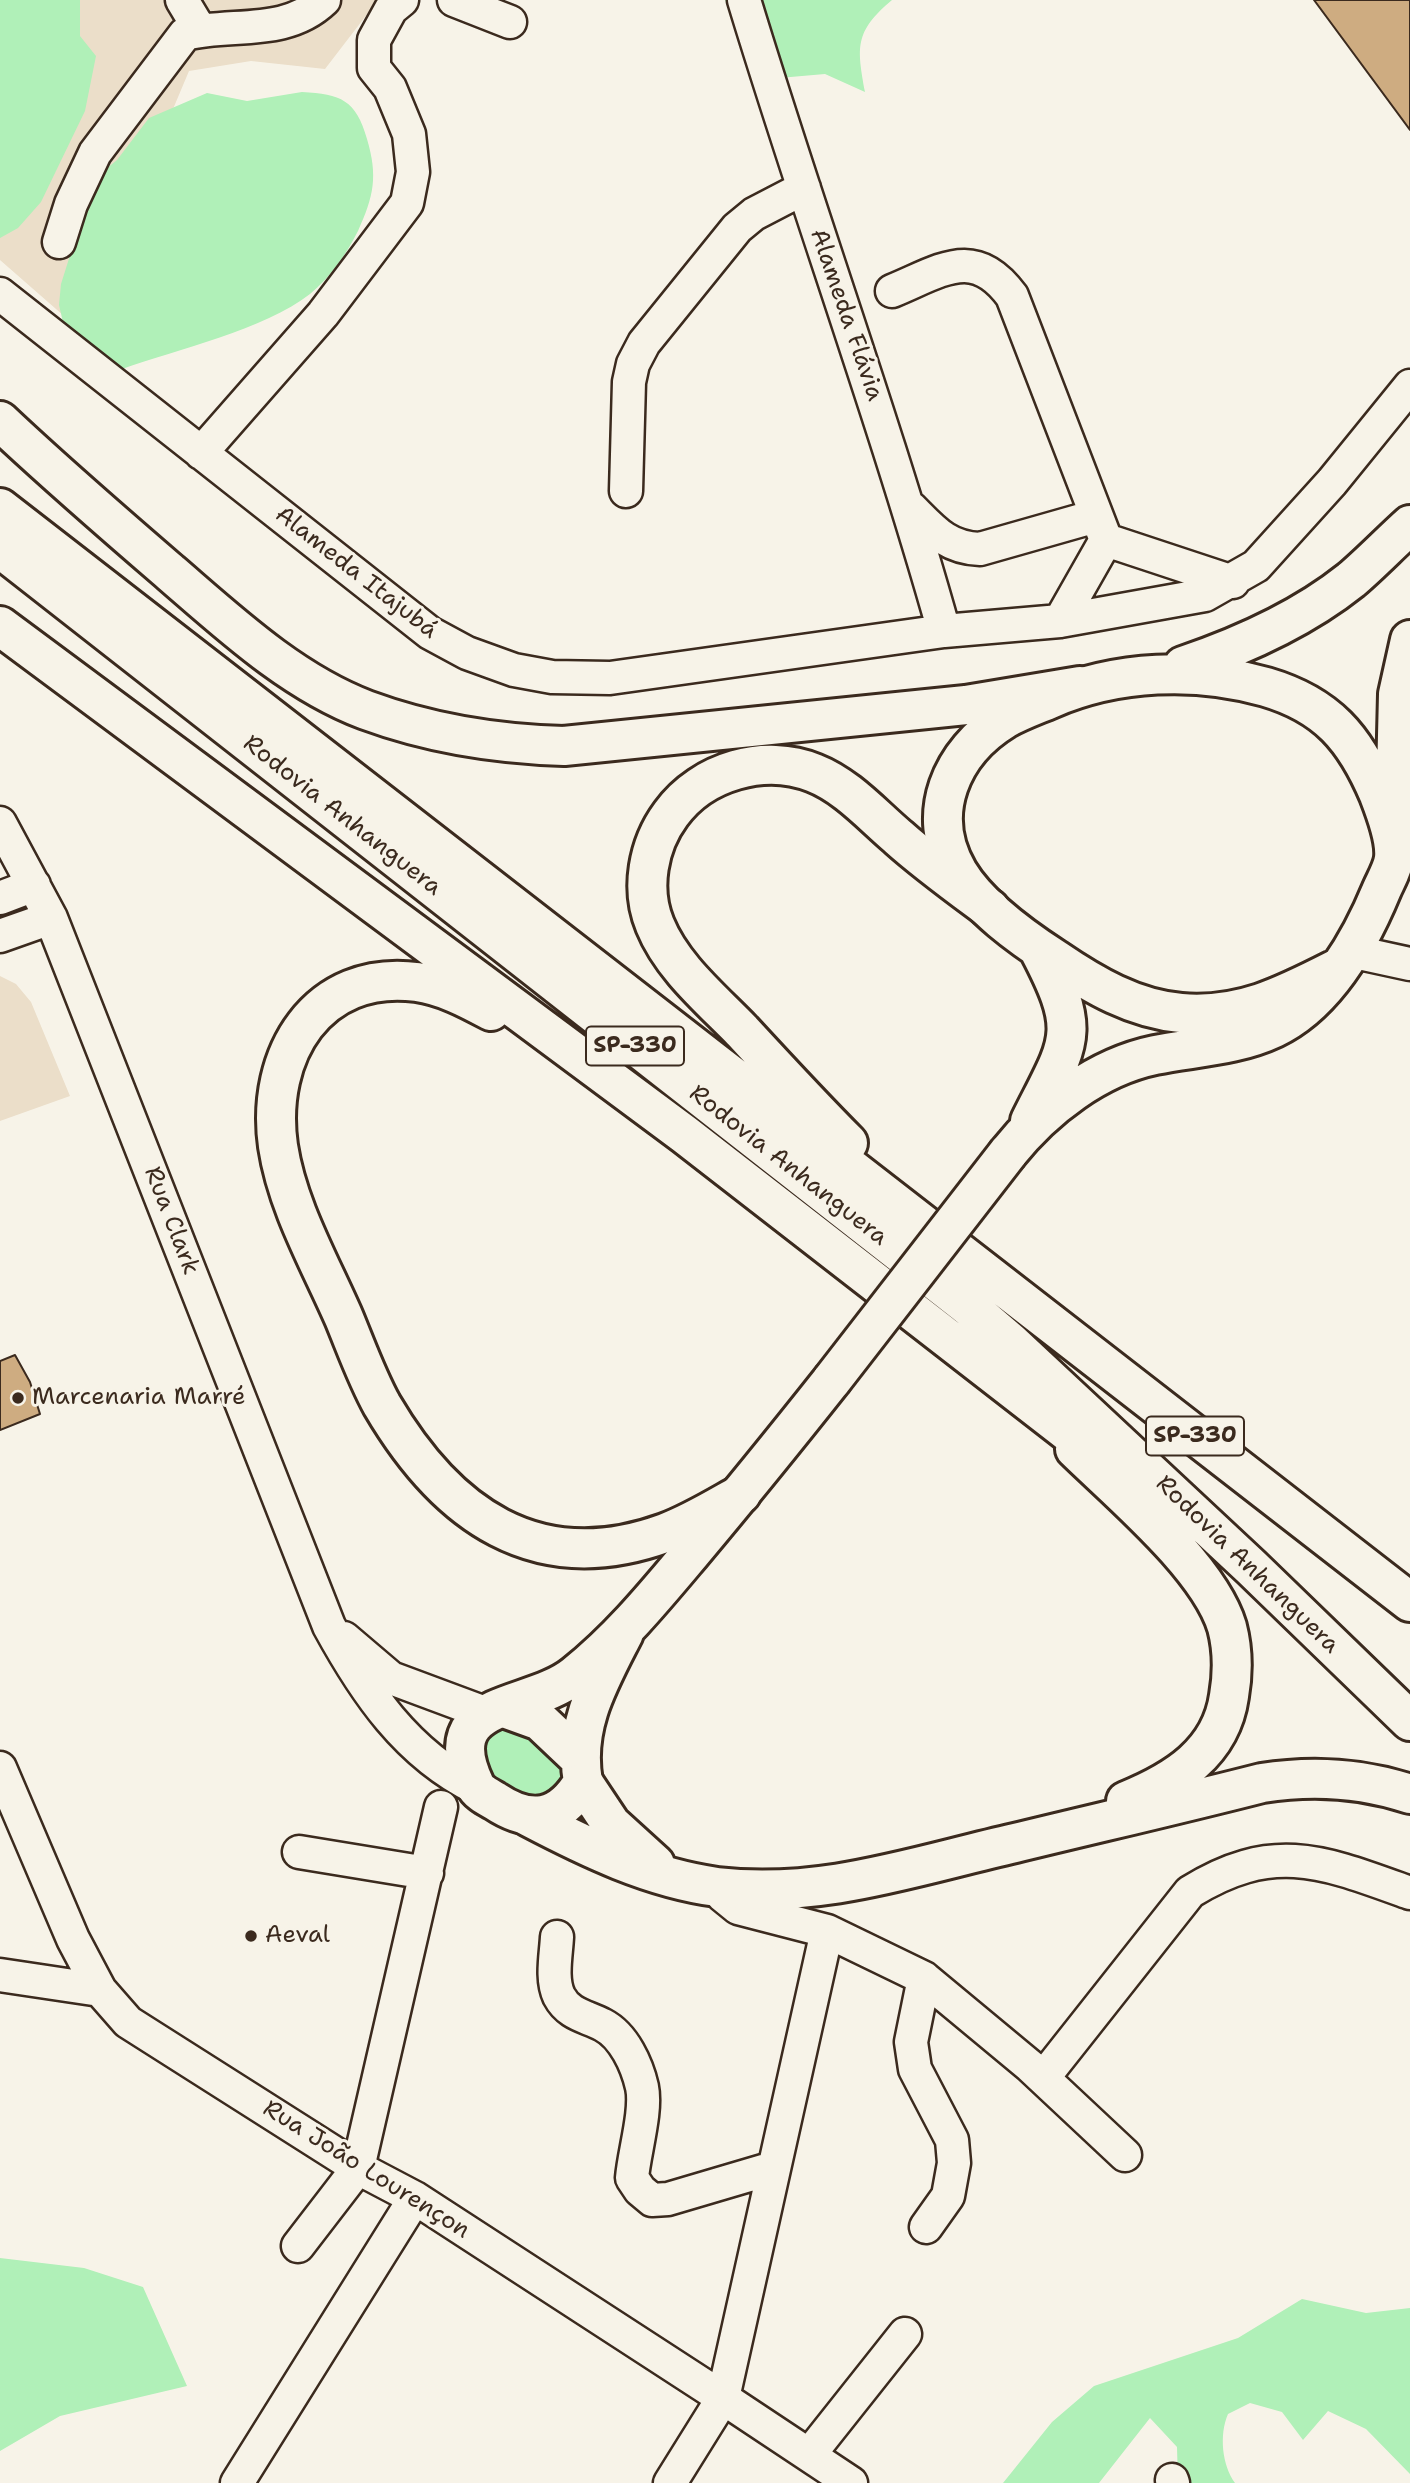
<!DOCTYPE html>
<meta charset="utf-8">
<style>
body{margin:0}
canvas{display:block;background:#f7f3e8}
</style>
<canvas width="1410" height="2483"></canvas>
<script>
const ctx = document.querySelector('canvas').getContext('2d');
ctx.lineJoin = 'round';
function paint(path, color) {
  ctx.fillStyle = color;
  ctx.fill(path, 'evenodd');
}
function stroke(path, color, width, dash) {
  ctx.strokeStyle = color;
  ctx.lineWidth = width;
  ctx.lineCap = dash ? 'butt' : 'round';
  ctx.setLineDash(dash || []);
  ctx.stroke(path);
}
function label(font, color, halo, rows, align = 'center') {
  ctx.font = font + ' "Shantell Sans",sans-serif';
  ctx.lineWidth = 6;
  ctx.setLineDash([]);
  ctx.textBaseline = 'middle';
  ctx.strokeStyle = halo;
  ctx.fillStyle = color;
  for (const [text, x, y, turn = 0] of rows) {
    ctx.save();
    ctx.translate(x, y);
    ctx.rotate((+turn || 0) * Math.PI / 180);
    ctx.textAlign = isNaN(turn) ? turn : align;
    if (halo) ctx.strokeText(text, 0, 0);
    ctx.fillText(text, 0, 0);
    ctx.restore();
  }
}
const built = new Path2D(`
 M 0,0 L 378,0 L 325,69 L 251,61 L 189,71 L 80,330 L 0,260 Z
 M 0,976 L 16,984 L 31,1002 L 70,1096 L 0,1121 Z`);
const green = new Path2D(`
 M 0,0 L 80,0 L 80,36 L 96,56 L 85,111 L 41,202 L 18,228 L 0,238 Z
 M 725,0 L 892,0 C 854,32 857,47 865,92 L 825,74 L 779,78 L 741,37 Z
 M 302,92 C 341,94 356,100 367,139 C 378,176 374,196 358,231 C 347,253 330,278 310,294 C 264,330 178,349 122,369 L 103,368 L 65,331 L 59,305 L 61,284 L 94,179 L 117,160 L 149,118 L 207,93 L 247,101 Z
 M 499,1725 L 519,1725 L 562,1762 L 563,1784 L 551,1797 L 496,1794 L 478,1746 Z
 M 0,2258 L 84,2268 L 143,2287 L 187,2386 L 60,2416 L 0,2451 Z
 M 1302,2299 L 1366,2313 L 1410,2308 L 1410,2474 L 1366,2429 L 1328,2411 L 1303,2440 L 1282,2412 L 1250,2403 L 1228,2414 C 1219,2435 1222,2465 1235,2483 L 1178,2483 L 1177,2447 L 1150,2418 L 1099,2483 L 1003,2483 L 1052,2422 L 1094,2386 L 1238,2338 Z`);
const building = new Path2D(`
 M 1314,0 L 1410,0 L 1410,130 Z
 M 15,1355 L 30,1382 L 40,1414 L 0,1430 L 0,1361 Z`);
const minor = new Path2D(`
 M 182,0 L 200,30
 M 454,0 L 510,22
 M 744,0 C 808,211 884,418 944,631
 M 59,242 L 71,204 L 95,153 L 185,34 C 232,22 285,37 324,0
 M 892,291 C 941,271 974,244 1012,296 L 1106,540 L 1233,582
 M 0,294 L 430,633 L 467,653 L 514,670 L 552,677 L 610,678 L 944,631 L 1060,621 L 1205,595 L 1256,566 L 1332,482 L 1410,386
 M 201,453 L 323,314 L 407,203 L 413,172 L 409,134 L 390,88 L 374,68 L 374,40 L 391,9 L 402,0
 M 626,491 L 629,382 L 633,364 L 644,343 L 737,228 L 754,214 L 804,188
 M 911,508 C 933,530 947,548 980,549 L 1096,516
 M 1060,621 L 1106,540
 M 0,823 L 51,918 L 329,1626 C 365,1692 407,1754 476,1788
 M 0,898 L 34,885
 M 0,936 L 51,918
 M 1350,951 L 1410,964
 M 344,1638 L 391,1678 L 485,1713
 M 0,1768 L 73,1939 L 100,1990
 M 299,1852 L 427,1873
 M 719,1887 L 722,1895 L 738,1908 L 827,1931 L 924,1978 L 1030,2066 L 1125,2155
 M 827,1931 L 723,2398 L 851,2483
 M 557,1937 C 556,1956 551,1979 559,1996 C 569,2015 586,2016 603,2025 C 624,2036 637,2065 642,2087 C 647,2111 634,2153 632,2178 L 640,2190 L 652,2200 L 668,2199 L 773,2168
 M 0,1975 L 100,1990 L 128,2022 L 358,2168 L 415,2198 L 723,2398 L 670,2483
 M 924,1978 L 911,2042 L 915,2069 L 952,2140 L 954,2163 L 948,2196 L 926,2227
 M 1043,2078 L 1190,1892 C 1274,1840 1324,1862 1410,1893
 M 298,2246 L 358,2168 L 441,1807
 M 809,2455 L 905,2334
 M 1172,2480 L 1173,2483
 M 237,2483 L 415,2198`);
const major = new Path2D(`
 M 1183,666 C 1242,646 1301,620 1351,580 C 1371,563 1390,543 1410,525
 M 1395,818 L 1398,694 L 1410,640
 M 1030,1121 C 1070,1041 1083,1034 1039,950
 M 1008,1153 C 1044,1108 1097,1067 1155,1055 C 1195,1047 1236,1046 1274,1028 C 1326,1003 1361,940 1382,889 C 1386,880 1393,868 1394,858 C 1396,839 1386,813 1379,795 C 1355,738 1327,705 1266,687 C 1196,667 1117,670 1050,699 C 1036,705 1019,711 1005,719 C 951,752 924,814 958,872 C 979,907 1021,937 1055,959 C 1093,985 1134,1009 1181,1013 C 1241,1018 1285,995 1336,969
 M 624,1633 C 599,1682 573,1726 583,1782 C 560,1820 531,1825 495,1801 C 488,1797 478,1792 475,1785 C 434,1698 529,1712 575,1675 C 620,1639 655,1596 692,1552 C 739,1496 786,1438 832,1380
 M 504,1708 L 540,1721 L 578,1757`);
const highway = new Path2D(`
 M 0,421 C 56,474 113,523 171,573 C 230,624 292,682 366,710 C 431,734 495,744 564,746 L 966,705 L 1080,686
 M 0,508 L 1410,1602
 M 0,548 L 968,1306 L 1010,1342 L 1251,1567 L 1410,1721
 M 0,626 L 684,1134 L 1104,1460
 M 491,1011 C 467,998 444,986 417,982 C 317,969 265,1055 278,1146 C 287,1206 320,1263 344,1318 C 356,1347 367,1378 382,1405 C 446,1514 536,1580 665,1533 C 692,1523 716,1508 741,1494
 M 848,1143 C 812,1107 777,1069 742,1031 C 711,999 672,967 655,925 C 640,889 648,845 671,814 C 702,771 765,753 814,773 C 847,786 872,815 898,837 C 927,863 959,886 990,909
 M 1075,1449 C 1120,1493 1209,1567 1227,1627 C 1233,1650 1233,1673 1229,1696 C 1221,1753 1175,1781 1126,1801
 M 583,1782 L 611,1824 L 655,1864
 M 529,1817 C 588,1848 650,1878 717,1887 C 823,1899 914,1866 1015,1843 C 1097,1823 1180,1804 1262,1783 C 1312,1775 1362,1778 1410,1794`);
const majorBridge = new Path2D(`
 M 832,1380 L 1008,1153`);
const markers = [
 [18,1398,7,"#3b2a1e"],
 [251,1936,7,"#3b2a1e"]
];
const shields = [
 [635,1046,98],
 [1195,1436,98]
];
const shieldNames = [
 ["SP-330",635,1046],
 ["SP-330",1195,1436]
];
const streetNames = [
 ["Alameda Flávia",846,315,71],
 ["Alameda Itajubá",356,573,38],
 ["Rodovia Anhanguera",342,816,38],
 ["Rodovia Anhanguera",788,1166,38],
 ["Rua Clark",171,1221,69],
 ["Rodovia Anhanguera",1247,1565,44],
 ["Rua João Lourençon",366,2170,32]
];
const poiNames = [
 ["Marcenaria Marré",32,1398],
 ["Aeval",265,1936]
];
paint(built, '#ebdec9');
paint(green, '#b0f0b8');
paint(building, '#ceac81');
stroke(building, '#3b2a1e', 2);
stroke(minor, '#3b2a1e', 37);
stroke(major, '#3b2a1e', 44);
stroke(highway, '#3b2a1e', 44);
stroke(minor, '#f7f3e8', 32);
stroke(major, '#f7f3e8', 38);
stroke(highway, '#f7f3e8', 38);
stroke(majorBridge, '#3b2a1e', 44, []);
stroke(majorBridge, '#f7f3e8', 38);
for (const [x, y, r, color] of markers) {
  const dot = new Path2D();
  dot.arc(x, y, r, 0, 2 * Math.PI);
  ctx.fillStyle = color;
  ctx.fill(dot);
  stroke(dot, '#f7f3e8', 2.5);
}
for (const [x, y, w] of shields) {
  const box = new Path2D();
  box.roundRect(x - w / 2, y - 19.5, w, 39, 5);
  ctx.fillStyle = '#f7f3e8';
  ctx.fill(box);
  stroke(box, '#3b2a1e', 2);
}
label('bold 23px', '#3b2a1e', null, shieldNames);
label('24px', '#3b2a1e', '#f7f3e8', streetNames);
label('24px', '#3b2a1e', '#f7f3e8', poiNames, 'left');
</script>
